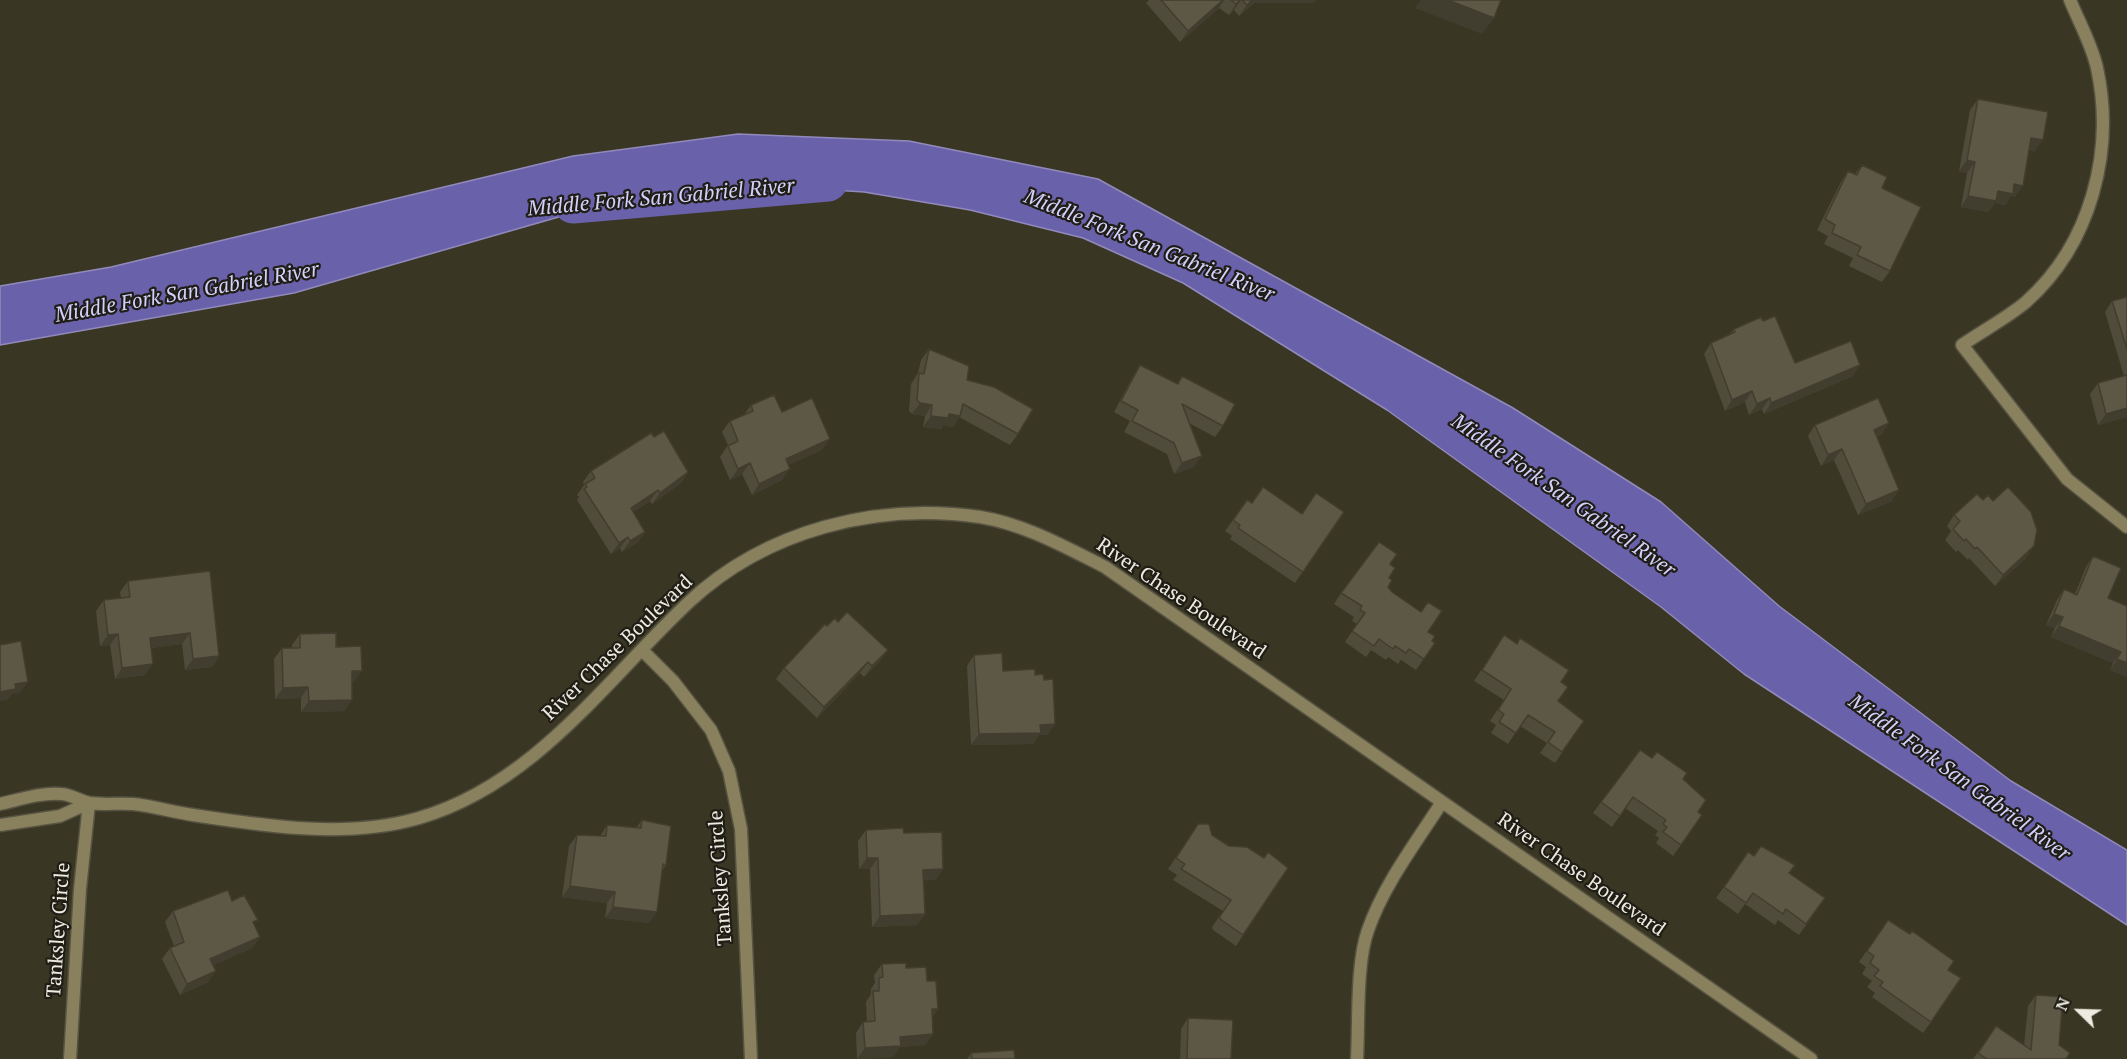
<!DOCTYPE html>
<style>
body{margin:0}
#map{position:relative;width:2127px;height:1059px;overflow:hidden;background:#3a3624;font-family:"PT Serif",serif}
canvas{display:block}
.north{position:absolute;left:2049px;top:981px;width:60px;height:60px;-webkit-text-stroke:4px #1f1d15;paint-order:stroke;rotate:293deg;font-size:16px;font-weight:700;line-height:24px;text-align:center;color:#edebdf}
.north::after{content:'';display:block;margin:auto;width:21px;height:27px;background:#edebdf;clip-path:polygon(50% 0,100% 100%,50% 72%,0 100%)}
</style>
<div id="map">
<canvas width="2127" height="1059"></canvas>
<div class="north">N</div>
</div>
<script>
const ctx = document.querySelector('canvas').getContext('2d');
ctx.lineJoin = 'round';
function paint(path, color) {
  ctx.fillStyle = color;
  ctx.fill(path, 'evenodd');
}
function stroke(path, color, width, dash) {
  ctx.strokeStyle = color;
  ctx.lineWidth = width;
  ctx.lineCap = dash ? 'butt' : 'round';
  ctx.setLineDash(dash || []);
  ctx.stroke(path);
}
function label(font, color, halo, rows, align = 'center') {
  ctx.font = font + ' "PT Serif",serif';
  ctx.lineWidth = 4.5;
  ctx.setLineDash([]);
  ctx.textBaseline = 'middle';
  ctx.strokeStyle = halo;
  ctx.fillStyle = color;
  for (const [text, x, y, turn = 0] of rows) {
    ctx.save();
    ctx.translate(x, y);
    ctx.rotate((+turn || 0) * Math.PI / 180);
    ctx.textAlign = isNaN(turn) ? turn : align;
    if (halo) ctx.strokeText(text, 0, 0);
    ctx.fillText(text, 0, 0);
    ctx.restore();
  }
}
const water = new Path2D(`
 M 738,134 L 909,141 L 1098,179 L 1513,408 L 1661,502 L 1779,606 L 2011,781 L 2127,850 L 2127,925 L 1744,674 L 1661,607 L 1387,410 L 1183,283 L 1083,238 L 970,210 L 864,192 L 723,183 L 611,202 L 294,293 L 0,345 L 0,286 L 111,267 L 573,156 Z`);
const river = new Path2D(`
 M 573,204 L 828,182`);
const street = new Path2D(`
 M 2070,0 C 2079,22 2092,45 2097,68 C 2115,151 2091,244 2026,302 C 2007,318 1982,331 1962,345 L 2067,479 L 2127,527
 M 643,651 L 673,681 L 711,730 L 729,771 L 741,829 L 751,1059
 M 0,804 C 18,800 42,792 61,794 C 70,794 80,801 90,803 C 104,805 119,803 133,804 C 153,806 173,812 193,815 C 265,826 347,839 419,818 C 535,784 605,681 689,602 C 766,530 877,502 980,517 C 1024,524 1065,547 1105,567 L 1811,1059
 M 0,825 L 60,816 L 89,803
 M 70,1059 L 80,889 L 89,803
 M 1357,1059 C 1359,1023 1356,963 1368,930 C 1384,884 1416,843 1442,802`);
const wall = new Path2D(`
 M 1149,0 L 1316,0 L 1314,3 L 1254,3 L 1239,16 L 1234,10 L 1229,15 L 1219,8 L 1180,42 L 1146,3 Z
 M 1978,99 L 2035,151 L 2029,150 L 2015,197 L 2011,196 L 2005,205 L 1995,203 L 1988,212 L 1961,207 L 1967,173 L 1959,171 L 1970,110 Z
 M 1862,165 L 1882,188 L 1890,271 L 1882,282 L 1849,266 L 1853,258 L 1824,244 L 1828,236 L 1817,230 L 1841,182 L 1848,171 L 1855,174 Z
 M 2127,297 L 2127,417 L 2098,425 L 2090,394 L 2098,383 L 2124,376 L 2105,312 L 2112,301 Z
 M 1734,329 L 1795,363 L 1853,376 L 1764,414 L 1762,409 L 1749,415 L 1745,402 L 1725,411 L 1704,354 L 1711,343 L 1730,334 Z
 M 929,349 L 967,380 L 1018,434 L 1010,445 L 959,417 L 953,427 L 943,425 L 941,429 L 923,427 L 925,416 L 912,414 L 909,411 L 911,384 L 918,373 L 921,360 Z
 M 1140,365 L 1177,384 L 1182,376 L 1223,426 L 1215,437 L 1189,423 L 1194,467 L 1174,474 L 1167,454 L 1124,432 L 1130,421 L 1114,412 L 1133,376 Z
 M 751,405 L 782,412 L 822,450 L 788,465 L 782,480 L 752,495 L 742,474 L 730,480 L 720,457 L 728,445 L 722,432 L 730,421 L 744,415 Z
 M 1815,425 L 1882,434 L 1876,437 L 1892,501 L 1858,515 L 1834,460 L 1821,466 L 1808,436 Z
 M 654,437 L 688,472 L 681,483 L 652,504 L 650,501 L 633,512 L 645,532 L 637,543 L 622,552 L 620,548 L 611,554 L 577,500 L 579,497 L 577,495 L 584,485 L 583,482 L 591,471 Z
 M 1247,500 L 1252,503 L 1301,514 L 1344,512 L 1295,583 L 1230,539 L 1232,536 L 1225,531 Z
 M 1954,515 L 2026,558 L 1995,586 L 1969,558 L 1968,560 L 1958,550 L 1956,552 L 1945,540 L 1951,531 L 1947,526 Z
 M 2093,556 L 2108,598 L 2127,677 L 2110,670 L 2113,663 L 2051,637 L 2055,628 L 2046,625 L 2057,600 L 2064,589 L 2075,594 L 2086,567 Z
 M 1390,564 L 1388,587 L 1428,632 L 1432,641 L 1435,643 L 1416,670 L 1401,660 L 1398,664 L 1388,657 L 1386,660 L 1371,650 L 1366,657 L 1345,642 L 1357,624 L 1352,621 L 1354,617 L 1334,604 L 1341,593 Z
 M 128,581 L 219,656 L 212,667 L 185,670 L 182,644 L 151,648 L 145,675 L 115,679 L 110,645 L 100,646 L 96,611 L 104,600 L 121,598 L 120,592 Z
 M 838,622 L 888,650 L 880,661 L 864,677 L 860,673 L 817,718 L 776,679 L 784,668 L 827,626 Z
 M 300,634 L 336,647 L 354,682 L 352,682 L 345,711 L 301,712 L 301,698 L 275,699 L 274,659 L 282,648 L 292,648 L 292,645 Z
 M 1504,635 L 1561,682 L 1558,701 L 1584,721 L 1555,763 L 1540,753 L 1547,743 L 1520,726 L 1508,744 L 1491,733 L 1496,725 L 1490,721 L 1504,700 L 1474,681 Z
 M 974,655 L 1003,671 L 1035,675 L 1048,735 L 1039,735 L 1033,744 L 971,745 L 967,666 Z
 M 1683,779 L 1698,812 L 1702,815 L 1673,856 L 1656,843 L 1659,838 L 1655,835 L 1658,831 L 1625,808 L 1612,827 L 1593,813 L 1601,802 Z
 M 642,820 L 666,865 L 662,871 L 649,923 L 605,918 L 607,903 L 562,897 L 569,846 L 577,835 L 600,836 L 607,825 L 636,828 Z
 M 1198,824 L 1212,835 L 1229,846 L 1264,858 L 1288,868 L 1236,946 L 1213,930 L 1212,927 L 1223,911 L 1173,880 L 1177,875 L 1168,869 Z
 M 866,830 L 904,833 L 936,880 L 924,880 L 925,914 L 917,925 L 872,927 L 870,869 L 859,869 L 858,841 Z
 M 1748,852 L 1754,856 L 1789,873 L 1825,898 L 1799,935 L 1778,920 L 1775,925 L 1745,904 L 1738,914 L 1716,898 Z
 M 232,901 L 255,925 L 260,937 L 252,948 L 213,965 L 208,982 L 180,995 L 162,959 L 170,948 L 174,946 L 165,922 L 173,911 Z
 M 1888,920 L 1948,970 L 1931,1022 L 1923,1033 L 1872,997 L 1875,993 L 1867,987 L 1872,981 L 1862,974 L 1866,967 L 1859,962 Z
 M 882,964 L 906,968 L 927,981 L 938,1009 L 932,1017 L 933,1034 L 925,1045 L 900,1047 L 893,1057 L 857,1059 L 856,1033 L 863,1022 L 867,1022 L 866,1002 L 871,994 L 871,989 L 875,983 L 874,975 Z
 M 2036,995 L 2059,1045 L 2066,1059 L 1973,1059 L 1996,1026 L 2024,1046 L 2028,1006 Z
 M 1188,1018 L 1231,1059 L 1180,1059 L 1181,1029 Z
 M 971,1053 L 1015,1059 L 967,1059 Z`);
const shadedWall = new Path2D(`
 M 1223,0 L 1224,0 L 1219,8 L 1180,42 L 1188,31 Z
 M 1241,0 L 1234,10 L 1229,15 L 1236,4 Z
 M 1252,0 L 1316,0 L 1314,3 L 1254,3 L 1239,16 L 1247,5 Z
 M 1421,0 L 1448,0 L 1494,18 L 1482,34 L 1415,8 Z
 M 2031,138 L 2043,140 L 2035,151 L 2024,149 Z
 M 1967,160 L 1975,162 L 1967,173 L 1959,171 Z
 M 2014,184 L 2023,186 L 2015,197 L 2011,196 L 2005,205 L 1995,203 L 1988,212 L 1961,207 L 1968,196 L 1998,191 Z
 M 1860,365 L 1853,376 L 1764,414 L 1771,403 Z
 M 1752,391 L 1745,402 L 1725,411 L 1732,400 Z
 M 1770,398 L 1762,409 L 1749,415 L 1757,404 Z
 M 920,403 L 932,405 L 925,416 L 912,414 Z
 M 2127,408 L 2127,417 L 2098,425 L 2106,414 Z
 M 949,414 L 960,416 L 953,427 L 943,425 L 941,429 L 923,427 L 931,416 Z
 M 1889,423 L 1882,434 L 1866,441 L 1874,430 Z
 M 830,439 L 822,450 L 778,470 L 786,459 Z
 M 1842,449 L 1834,460 L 1821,466 L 1828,455 Z
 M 1202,456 L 1194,467 L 1174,474 L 1182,463 Z
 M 750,463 L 742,474 L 730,480 L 738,469 Z
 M 790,469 L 782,480 L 752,495 L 759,484 Z
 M 688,472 L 681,483 L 652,504 L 660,493 Z
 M 658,490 L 650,501 L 623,519 L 631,508 Z
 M 1899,490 L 1892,501 L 1858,515 L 1866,504 Z
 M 645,532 L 637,543 L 622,552 L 630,541 Z
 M 628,537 L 620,548 L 611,554 L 619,543 Z
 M 2034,546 L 2026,558 L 1995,586 L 2003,575 Z
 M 2054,614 L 2063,617 L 2055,628 L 2046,625 Z
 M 2059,626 L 2121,652 L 2113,663 L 2051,637 Z
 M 190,633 L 182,644 L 142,649 L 150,638 Z
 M 118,634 L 110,645 L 100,646 L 108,635 Z
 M 888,650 L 880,661 L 864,677 L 872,666 Z
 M 219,656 L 212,667 L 185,670 L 193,659 Z
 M 2117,659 L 2127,663 L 2127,677 L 2110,670 Z
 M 868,662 L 860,673 L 817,718 L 824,707 Z
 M 153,664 L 145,675 L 115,679 L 122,668 Z
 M 352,671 L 362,671 L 354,682 L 344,682 Z
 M 28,682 L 20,693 L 12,694 L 8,700 L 0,701 L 0,692 L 15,684 Z
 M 308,687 L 301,698 L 275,699 L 283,688 Z
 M 352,700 L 345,711 L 301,712 L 309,701 Z
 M 1055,724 L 1048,735 L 1039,735 L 1033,744 L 971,745 L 979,734 L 1040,725 Z
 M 867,858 L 878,858 L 870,869 L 859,869 Z
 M 943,869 L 936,880 L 916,881 L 923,870 Z
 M 570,886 L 615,892 L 607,903 L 562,897 Z
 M 613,907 L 657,912 L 649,923 L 605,918 Z
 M 925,914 L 917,925 L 872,927 L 880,916 Z
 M 260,937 L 252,948 L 203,970 L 210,959 Z
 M 216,971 L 208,982 L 180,995 L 187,984 Z
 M 932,1009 L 938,1009 L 930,1020 Z
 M 933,1034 L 925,1045 L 900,1047 L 893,1057 L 857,1059 L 865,1048 L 900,1037 Z`);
const building = new Path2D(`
 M 1161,0 L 1223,0 L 1188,31 Z
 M 1231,0 L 1240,0 L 1236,4 Z
 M 1242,0 L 1252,0 L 1247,5 Z
 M 1448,0 L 1501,0 L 1494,18 Z
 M 1978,99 L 2048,112 L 2043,140 L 2031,138 L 2023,186 L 2014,184 L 2013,194 L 1998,191 L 1996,201 L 1968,196 L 1975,162 L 1967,160 Z
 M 1862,165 L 1887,177 L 1882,188 L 1921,207 L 1890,271 L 1857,255 L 1861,247 L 1832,233 L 1835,225 L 1825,219 L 1848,171 L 1857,175 Z
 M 2127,297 L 2127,349 L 2112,301 Z
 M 1775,316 L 1795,363 L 1851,341 L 1860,365 L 1771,403 L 1770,398 L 1757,404 L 1752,391 L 1732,400 L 1711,343 L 1735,332 L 1734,329 L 1761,317 L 1763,321 Z
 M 929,349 L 969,366 L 967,380 L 994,387 L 1033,409 L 1018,434 L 963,404 L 960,416 L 949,414 L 948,418 L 931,416 L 932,405 L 920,403 L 917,400 L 919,373 L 924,374 Z
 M 1140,365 L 1178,384 L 1182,376 L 1235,404 L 1223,426 L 1182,404 L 1202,456 L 1182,463 L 1174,443 L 1132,421 L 1138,410 L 1121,401 Z
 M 2127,375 L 2127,408 L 2106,414 L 2098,383 Z
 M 774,395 L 782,412 L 812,398 L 830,439 L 786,459 L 790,469 L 759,484 L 750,463 L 738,469 L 728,446 L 738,441 L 730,421 L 753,411 L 751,405 Z
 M 1878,398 L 1889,423 L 1874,430 L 1899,490 L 1866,504 L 1842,449 L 1828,455 L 1815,425 Z
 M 664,431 L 688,472 L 660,493 L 658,490 L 631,508 L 645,532 L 630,541 L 628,537 L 619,543 L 584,489 L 587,487 L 585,484 L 595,478 L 591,471 L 651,433 L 654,437 Z
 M 1263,487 L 1302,514 L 1316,493 L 1344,512 L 1303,572 L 1238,528 L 1240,525 L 1233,520 L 1247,500 L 1252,503 Z
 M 2008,487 L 2031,512 L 2037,530 L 2034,546 L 2003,575 L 1977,547 L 1975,549 L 1966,539 L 1964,541 L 1953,529 L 1960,521 L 1954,515 L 1977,494 L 1983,500 L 1988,495 L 1993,501 Z
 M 1379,542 L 1397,554 L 1390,564 L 1395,568 L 1389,578 L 1392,580 L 1388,587 L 1392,592 L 1421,612 L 1428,602 L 1442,611 L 1428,632 L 1435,636 L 1432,641 L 1435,643 L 1424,659 L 1409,649 L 1406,653 L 1395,646 L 1393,649 L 1379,639 L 1374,646 L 1352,631 L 1365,613 L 1360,610 L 1362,606 L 1341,593 Z
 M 2093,556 L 2121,568 L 2108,598 L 2127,606 L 2127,663 L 2117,659 L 2121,652 L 2059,626 L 2063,617 L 2054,614 L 2064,589 L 2077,595 Z
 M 210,571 L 219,656 L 193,659 L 190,633 L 150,638 L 153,664 L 122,668 L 118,634 L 108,635 L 104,600 L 130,597 L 128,581 Z
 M 847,612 L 888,650 L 872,666 L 868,662 L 824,707 L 784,668 L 825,624 L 827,626 L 835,618 L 838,622 Z
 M 336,633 L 336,647 L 361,646 L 362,671 L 352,671 L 352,700 L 309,701 L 308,687 L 283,688 L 282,648 L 300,648 L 300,634 Z
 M 1504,635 L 1517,644 L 1520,638 L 1569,670 L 1561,682 L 1568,687 L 1558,701 L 1584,721 L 1562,752 L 1548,742 L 1555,732 L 1528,715 L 1516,733 L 1499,722 L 1504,714 L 1498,710 L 1511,689 L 1482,670 Z
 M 21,641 L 28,682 L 15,684 L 16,689 L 0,692 L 0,645 Z
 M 1002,653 L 1003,671 L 1035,669 L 1035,675 L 1043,674 L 1044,680 L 1053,679 L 1055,724 L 1040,725 L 1041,733 L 979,734 L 974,655 Z
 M 1640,750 L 1652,758 L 1657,752 L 1687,773 L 1683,779 L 1706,800 L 1698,812 L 1702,815 L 1681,845 L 1663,832 L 1667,827 L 1663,824 L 1666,820 L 1633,797 L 1620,816 L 1601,802 Z
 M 642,820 L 671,826 L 666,865 L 663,864 L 657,912 L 613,907 L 615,892 L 570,886 L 577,835 L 606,836 L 607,825 L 641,828 Z
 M 1198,824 L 1209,824 L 1212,835 L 1229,846 L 1247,847 L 1264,858 L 1268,852 L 1288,868 L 1243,935 L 1220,919 L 1220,916 L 1231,900 L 1181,869 L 1185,864 L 1176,858 Z
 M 903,828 L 904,833 L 942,832 L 943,869 L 923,870 L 925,914 L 880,916 L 878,858 L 867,858 L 866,830 Z
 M 1761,846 L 1795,865 L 1789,873 L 1825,898 L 1806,924 L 1786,909 L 1783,914 L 1753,893 L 1746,903 L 1724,887 L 1748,852 L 1754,856 Z
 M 228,890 L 232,901 L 244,895 L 258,920 L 253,922 L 260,937 L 210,959 L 216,971 L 187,984 L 170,948 L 184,942 L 173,911 Z
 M 1888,920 L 1910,934 L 1912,931 L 1954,961 L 1948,970 L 1961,978 L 1931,1022 L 1880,986 L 1883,982 L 1874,976 L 1879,970 L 1870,963 L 1874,956 L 1867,951 Z
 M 906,963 L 906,968 L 926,967 L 927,981 L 936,981 L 938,1009 L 932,1009 L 933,1034 L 900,1037 L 901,1046 L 865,1048 L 863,1022 L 875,1021 L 873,991 L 879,991 L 879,978 L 883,977 L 882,964 Z
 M 2036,995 L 2063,997 L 2059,1045 L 2070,1053 L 2066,1059 L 1987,1059 L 1978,1053 L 1996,1026 L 2031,1050 Z
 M 1188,1018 L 1233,1020 L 1231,1059 L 1187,1059 Z
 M 1014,1050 L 1015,1059 L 972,1059 L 971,1053 Z`);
const streetNames = [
 ["River Chase Boulevard",1181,599,34],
 ["River Chase Boulevard",618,648,-44],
 ["River Chase Boulevard",1581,875,35],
 ["Tanksley Circle",721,878,-94],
 ["Tanksley Circle",59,930,-86]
];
const waterNames = [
 ["Middle Fork San Gabriel River",661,198,-5],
 ["Middle Fork San Gabriel River",1149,246,22],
 ["Middle Fork San Gabriel River",187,293,-10],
 ["Middle Fork San Gabriel River",1563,496,35],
 ["Middle Fork San Gabriel River",1959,778,36]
];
paint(water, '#6a61ab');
stroke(water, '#918abb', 1.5);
stroke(river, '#6a61ab', 39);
stroke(street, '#575342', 15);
stroke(street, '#89805d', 12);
paint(wall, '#504c3b');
paint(shadedWall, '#413e30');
paint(building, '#5d5845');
stroke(building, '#413e30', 1.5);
label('20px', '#edebdf', '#1f1d15', streetNames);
label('italic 21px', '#d3d1fb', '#1f1d15', waterNames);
</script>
